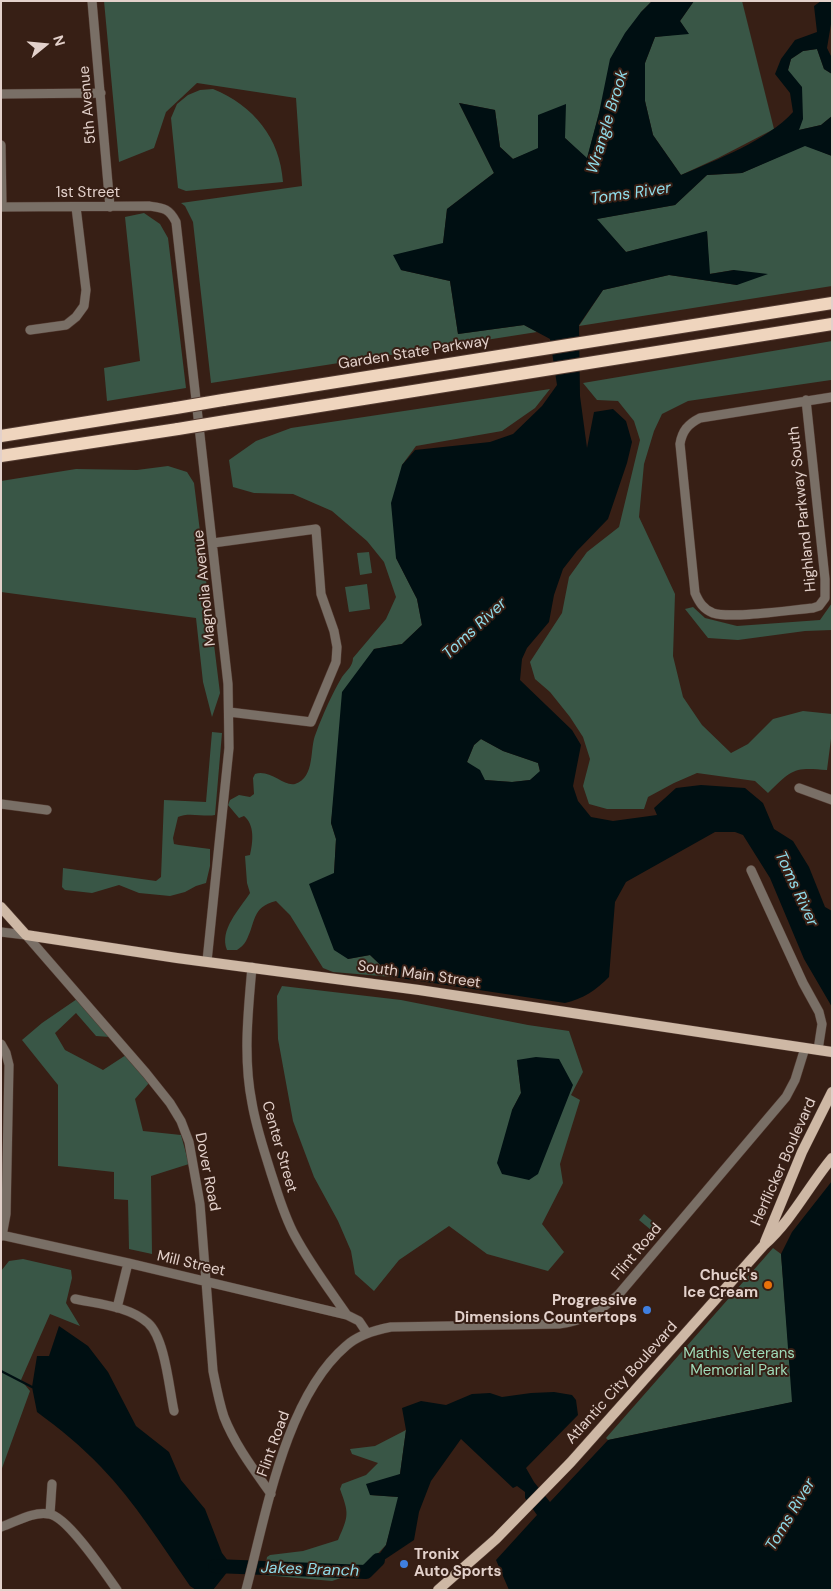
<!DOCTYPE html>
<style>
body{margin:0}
#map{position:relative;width:833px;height:1591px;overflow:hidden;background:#371f15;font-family:"DM Sans",sans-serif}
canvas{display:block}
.frame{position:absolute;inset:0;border:2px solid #e3d1cb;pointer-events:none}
.north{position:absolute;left:20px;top:20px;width:50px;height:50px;-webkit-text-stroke:4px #371f15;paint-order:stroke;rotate:73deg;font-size:14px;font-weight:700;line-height:20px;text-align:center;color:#e3d1cb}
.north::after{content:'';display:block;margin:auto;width:18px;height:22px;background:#e3d1cb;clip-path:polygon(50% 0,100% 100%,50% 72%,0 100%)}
</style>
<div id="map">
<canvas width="833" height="1591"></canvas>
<div class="frame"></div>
<div class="north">N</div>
</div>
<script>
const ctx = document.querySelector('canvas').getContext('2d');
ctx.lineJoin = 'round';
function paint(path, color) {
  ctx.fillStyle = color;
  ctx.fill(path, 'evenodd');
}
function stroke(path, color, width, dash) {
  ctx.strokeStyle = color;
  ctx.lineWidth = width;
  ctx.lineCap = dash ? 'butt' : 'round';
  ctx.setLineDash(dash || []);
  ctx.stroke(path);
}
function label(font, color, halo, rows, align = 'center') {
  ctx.font = font + ' "DM Sans",sans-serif';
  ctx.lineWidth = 4;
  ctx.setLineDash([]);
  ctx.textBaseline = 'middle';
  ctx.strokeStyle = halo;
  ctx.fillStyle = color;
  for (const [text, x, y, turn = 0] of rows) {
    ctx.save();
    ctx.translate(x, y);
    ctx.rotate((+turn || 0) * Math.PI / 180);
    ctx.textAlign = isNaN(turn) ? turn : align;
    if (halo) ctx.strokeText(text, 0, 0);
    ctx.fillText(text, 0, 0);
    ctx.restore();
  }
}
const green = new Path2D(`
 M 104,1 L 652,1 L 641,12 L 599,113 L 587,159 L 565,138 L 513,159 L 500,147 L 495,110 L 459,103 L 494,173 L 447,209 L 443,244 L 401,270 L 450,281 L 458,334 L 524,325 L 537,332 L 211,383 L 193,222 L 185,206 L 181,203 L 302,186 L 296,98 L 197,83 L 166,112 L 154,148 L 119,162 Z
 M 694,1 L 742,1 L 774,129 L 718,158 L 681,175 L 653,135 L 645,101 L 645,63 L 655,37 L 688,33 L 680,21 Z
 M 817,49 L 824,69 L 832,74 L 832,116 L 821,125 L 799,130 L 788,70 L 791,59 L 803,51 Z
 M 213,89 C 254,106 280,138 283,182 L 186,191 L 178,188 L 171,118 L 177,104 L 188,95 L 200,90 Z
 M 805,145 L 832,156 L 832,286 L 579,326 L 603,290 L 669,275 L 737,285 L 734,270 L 709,274 L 707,232 L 626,252 L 596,219 L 675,205 L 707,175 L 742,173 Z
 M 144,213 L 160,224 L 168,238 L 186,388 L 107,401 L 104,368 L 140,361 L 125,217 Z
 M 832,341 L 831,380 L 688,401 L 662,414 L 654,431 L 644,464 L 639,517 L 675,594 L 673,656 L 683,697 L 702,725 L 731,753 L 748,744 L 773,719 L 803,711 L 832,714 L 832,731 L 827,770 C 794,767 792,769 768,793 L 755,781 L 697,773 L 674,783 L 648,797 L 644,809 L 607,809 L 589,804 L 583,786 L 590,759 L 583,737 L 570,717 L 550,692 L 535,679 L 530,662 L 562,613 L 569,577 L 587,552 L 619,527 L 640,440 L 634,421 L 618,401 L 597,400 L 583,383 Z
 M 550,389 L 535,408 L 502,431 L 416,446 L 402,465 L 396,558 L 417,599 L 422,625 L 402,644 L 374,649 L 337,770 L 331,823 L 336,839 L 334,874 L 348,959 L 370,955 L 393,977 L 333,972 L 323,968 L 290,915 L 276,901 C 251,907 256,923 246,941 C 244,945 240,948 237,950 L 227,950 C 219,930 239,910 250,893 L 247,883 L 245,856 L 250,855 C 253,842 255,825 244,816 L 239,818 L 228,805 L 230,800 L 239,795 L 250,797 L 254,794 L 253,778 L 255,774 C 270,769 284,787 295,784 C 316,777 309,748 316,733 C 323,714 332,694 342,677 C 347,670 353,666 353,658 L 386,619 L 396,597 L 384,562 L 367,541 L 332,511 L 293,494 L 254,493 L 233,487 L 229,460 L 256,441 L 291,428 Z
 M 168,466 L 187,472 L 194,483 L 220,693 L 212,717 L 203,682 L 196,618 L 1,592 L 1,481 L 76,469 L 137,470 Z
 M 369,552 L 372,573 L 360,575 L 357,553 Z
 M 367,584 L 370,609 L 349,612 L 345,587 Z
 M 832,603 L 832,630 L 805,631 L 738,640 L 708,638 L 685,609 L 693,607 L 705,618 L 737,626 L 820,620 Z
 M 212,732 L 222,733 L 215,815 C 204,817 188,812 178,817 L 173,838 L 174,844 L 179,845 L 210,849 L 210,866 L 206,883 L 196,886 L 185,892 L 170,896 L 139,893 L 119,885 L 92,893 L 65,890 L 62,887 L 63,868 L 156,881 L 161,877 L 164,800 L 206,802 Z
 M 481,739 L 503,751 L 538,763 L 540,772 L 530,780 L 512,782 L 484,780 L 467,762 L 474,745 Z
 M 282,986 L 401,1000 L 528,1025 L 569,1031 L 583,1072 L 571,1095 L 580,1100 L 560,1164 L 563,1183 L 542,1224 L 564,1252 L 548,1271 L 487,1254 L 449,1226 L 399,1260 L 374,1291 L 355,1274 L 351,1251 L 338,1221 L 314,1177 L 293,1121 L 278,1039 L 277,996 ZM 517,1060 L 538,1174 L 512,1110 L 521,1093 Z
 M 77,999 L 110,1037 L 96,1036 L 76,1013 L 55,1033 L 65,1050 L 103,1070 L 126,1055 L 149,1083 L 135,1099 L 143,1131 L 181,1135 L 189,1164 L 151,1176 L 152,1254 L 129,1249 L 128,1200 L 114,1199 L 114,1172 L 58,1166 L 58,1085 L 22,1040 L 42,1023 Z
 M 644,1214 L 657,1225 L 653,1226 L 651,1230 L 639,1220 Z
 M 773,1248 L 781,1254 L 793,1402 L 608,1440 L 606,1438 Z
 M 23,1259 L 71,1270 L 72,1278 L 66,1303 L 80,1326 L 50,1314 L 21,1380 L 30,1391 L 1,1471 L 1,1271 L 9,1261 Z
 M 406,1430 L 400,1474 L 370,1495 L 399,1497 L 386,1545 L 361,1571 L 332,1581 L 264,1575 L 267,1557 L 270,1555 L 303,1551 L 338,1540 C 349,1515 349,1514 340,1489 L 342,1484 L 366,1475 L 378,1463 L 352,1454 L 350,1449 L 375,1446 Z`);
const water = new Path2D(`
 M 652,1 L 694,1 L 680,21 L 689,34 L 655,37 L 645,63 L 645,101 L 653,135 L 681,175 C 716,160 768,140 793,112 L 790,93 L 775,74 L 781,59 L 795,40 L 817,32 L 814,6 L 821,1 L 832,1 L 832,18 L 827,48 L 832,58 L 832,74 L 824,69 L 817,49 L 803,51 L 791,59 L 788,70 L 802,87 L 803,119 L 799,130 L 821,125 L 832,116 L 832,156 L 805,146 L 742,173 L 707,175 L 675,205 L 597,219 L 626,252 L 707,231 L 710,274 L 734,270 L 768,274 L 737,285 L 669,275 L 603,290 L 579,325 L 580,396 L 587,448 L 594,412 L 613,409 L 626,421 L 632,442 L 627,463 L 608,519 L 577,551 L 563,569 L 554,595 L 549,622 L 527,648 L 522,659 L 520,680 L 572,730 L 581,745 L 573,786 L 578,801 L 591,817 L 613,821 L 657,815 L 654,808 L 676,788 L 701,785 L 745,788 L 763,803 L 774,829 L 793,841 L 809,867 L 825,907 L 832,911 L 832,1007 L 804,959 L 770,878 L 743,835 L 735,832 L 715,832 L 626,882 L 615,902 L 609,977 C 596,990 583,999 565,1003 L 393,977 L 370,955 L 348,959 L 334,950 L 309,884 L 334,873 L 336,839 L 331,823 L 342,692 L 374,649 L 402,644 L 422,625 L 417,599 L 396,558 L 391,503 L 402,465 L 415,450 L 490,442 L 513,434 L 542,406 L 557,385 L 550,339 L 524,325 L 458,334 L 450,281 L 401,270 L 393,255 L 443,243 L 447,209 L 494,173 L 459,103 L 495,110 L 500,147 L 513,159 L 538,148 L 538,115 L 566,104 L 565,138 L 587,158 L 599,113 L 610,59 L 625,33 L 641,12 ZM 481,739 L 503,751 L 538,763 L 540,771 L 530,780 L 512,782 L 485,780 L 480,770 L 467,762 L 474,745 Z
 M 536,1057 L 559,1059 L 573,1085 L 538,1174 L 529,1180 L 502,1174 L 497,1163 L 512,1110 L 521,1093 L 517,1060 Z
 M 832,1181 L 832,1590 L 509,1590 L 496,1560 L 537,1515 L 525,1498 L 525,1492 L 517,1486 L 513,1488 L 461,1439 L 431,1481 L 419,1512 L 414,1540 L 366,1572 L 386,1545 L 398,1497 L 370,1495 L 366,1484 L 400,1474 L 406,1430 L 402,1408 L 421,1401 L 446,1405 L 472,1394 L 490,1393 L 502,1397 L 531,1393 L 554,1392 L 572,1395 L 576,1400 L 578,1415 L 526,1468 L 534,1482 L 550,1502 L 608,1440 L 792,1402 L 781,1254 L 792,1232 Z
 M 59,1326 L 88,1346 L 108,1372 L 136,1426 L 169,1452 L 181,1480 L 205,1509 L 222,1553 L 232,1566 L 213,1590 L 196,1590 L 190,1586 C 162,1546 135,1502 101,1467 C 81,1446 60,1429 37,1412 L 32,1387 L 37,1356 L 49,1356 Z`);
const stream = new Path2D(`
 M 1,1371 L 32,1387`);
const river = new Path2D(`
 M 215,1566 L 366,1572 L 378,1560`);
const minor = new Path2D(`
 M 92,1 L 110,207
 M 1,94 L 101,93
 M 1,145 L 2,207
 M 1,207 L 149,206 C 163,208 169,208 176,222 L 228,684 L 229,748 L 207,961
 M 30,330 L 66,325 L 76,317 L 84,306 L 86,290 L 76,207
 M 806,400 L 825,579 L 825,598 L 819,606 L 813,608 C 791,610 730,619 713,613 C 703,609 699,602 695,593 L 680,444 C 682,431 688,424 700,418 L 832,397
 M 213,543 L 316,529 L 321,594 L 334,631 L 337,647 L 336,662 L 311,722 L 229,712
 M 799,788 L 832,800
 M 1,804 L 47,810
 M 751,870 L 803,983 L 819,1012 L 822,1024 L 818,1050
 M 1,932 L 26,935 L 146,1073 L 170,1103 L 181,1121 L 189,1142 L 200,1204 L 213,1371 C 216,1386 219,1402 224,1417 C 235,1445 254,1470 271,1494
 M 252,967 C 248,1012 243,1058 252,1103 C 256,1127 264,1150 271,1173 C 278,1194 284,1216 295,1236 C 310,1264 329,1289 347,1315
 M 1,1044 L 6,1053 L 9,1065 L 6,1214 L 2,1236
 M 1,1235 L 128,1263 L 347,1315 L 359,1321 L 367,1333
 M 75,1299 C 98,1304 129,1306 148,1323 C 165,1338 169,1388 174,1411
 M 117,1308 L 128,1263
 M 50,1514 L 52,1484
 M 1,1527 C 16,1522 33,1511 49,1514 C 67,1516 105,1573 117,1590
 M 246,1590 C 266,1515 285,1398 346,1346 C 358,1335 375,1330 391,1327 L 559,1324 C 583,1321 601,1311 619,1294 L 786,1097 L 795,1080 L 805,1048`);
const major = new Path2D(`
 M 1,907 L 26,935 L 177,958 L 419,990 L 832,1052
 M 765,1242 L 802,1152 L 832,1092
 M 438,1590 L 496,1539 L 571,1462 L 764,1245 C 792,1220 808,1187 832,1158`);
const highway = new Path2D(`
 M 223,400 L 832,303
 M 226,421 L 832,324
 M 1,436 L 176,408
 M 1,456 L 178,429`);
const highwayBridge = new Path2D(`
 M 176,408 L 223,400
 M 178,429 L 226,421`);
const markers = [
 [768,1285,5,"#e8710a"],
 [647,1310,5,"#3f7fe0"],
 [404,1564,5,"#3f7fe0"]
];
const streetNames = [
 ["5th Avenue",88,105,-95],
 ["1st Street",88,193],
 ["Garden State Parkway",414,353,-9],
 ["Highland Parkway South",803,509,-96],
 ["Magnolia Avenue",205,588,-96],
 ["South Main Street",419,975,8],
 ["Center Street",279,1147,74],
 ["Herflicker Boulevard",784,1162,-66],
 ["Dover Road",207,1172,79],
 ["Flint Road",637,1252,-50],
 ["Mill Street",191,1264,13],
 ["Atlantic City Boulevard",622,1383,-48],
 ["Flint Road",274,1444,-70]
];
const poiNames = [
 ["Chuck's",758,1276],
 ["Ice Cream",758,1293],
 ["Progressive",637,1301],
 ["Dimensions Countertops",637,1318],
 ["Tronix",414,1555,"left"],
 ["Auto Sports",414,1572,"left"]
];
const parkNames = [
 ["Mathis Veterans",739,1354],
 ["Memorial Park",739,1371]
];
const waterNames = [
 ["Wrangle Brook",608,122,-73],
 ["Toms River",631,194,-8],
 ["Toms River",475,629,-43],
 ["Toms River",796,889,65],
 ["Toms River",791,1515,-59],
 ["Jakes Branch",310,1570,2]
];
paint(green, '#395646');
paint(water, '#000f12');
stroke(stream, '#000f12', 2.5);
stroke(river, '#000f12', 14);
stroke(minor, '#533b32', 10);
stroke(major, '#533b32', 11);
stroke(highway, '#533b32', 14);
stroke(minor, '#796f66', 9);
stroke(major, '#ceb8a5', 10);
stroke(highway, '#efd5be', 12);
stroke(highwayBridge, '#533b32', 14, []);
stroke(highwayBridge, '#efd5be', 12);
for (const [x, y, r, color] of markers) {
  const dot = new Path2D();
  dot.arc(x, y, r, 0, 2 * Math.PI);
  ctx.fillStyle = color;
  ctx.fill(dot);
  stroke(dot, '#371f15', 2);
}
label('15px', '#e3d1cb', '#371f15', streetNames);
label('bold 15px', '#e3d1cb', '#371f15', poiNames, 'right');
label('15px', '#9fdbb9', '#371f15', parkNames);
label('italic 16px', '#90dcea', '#371f15', waterNames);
</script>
